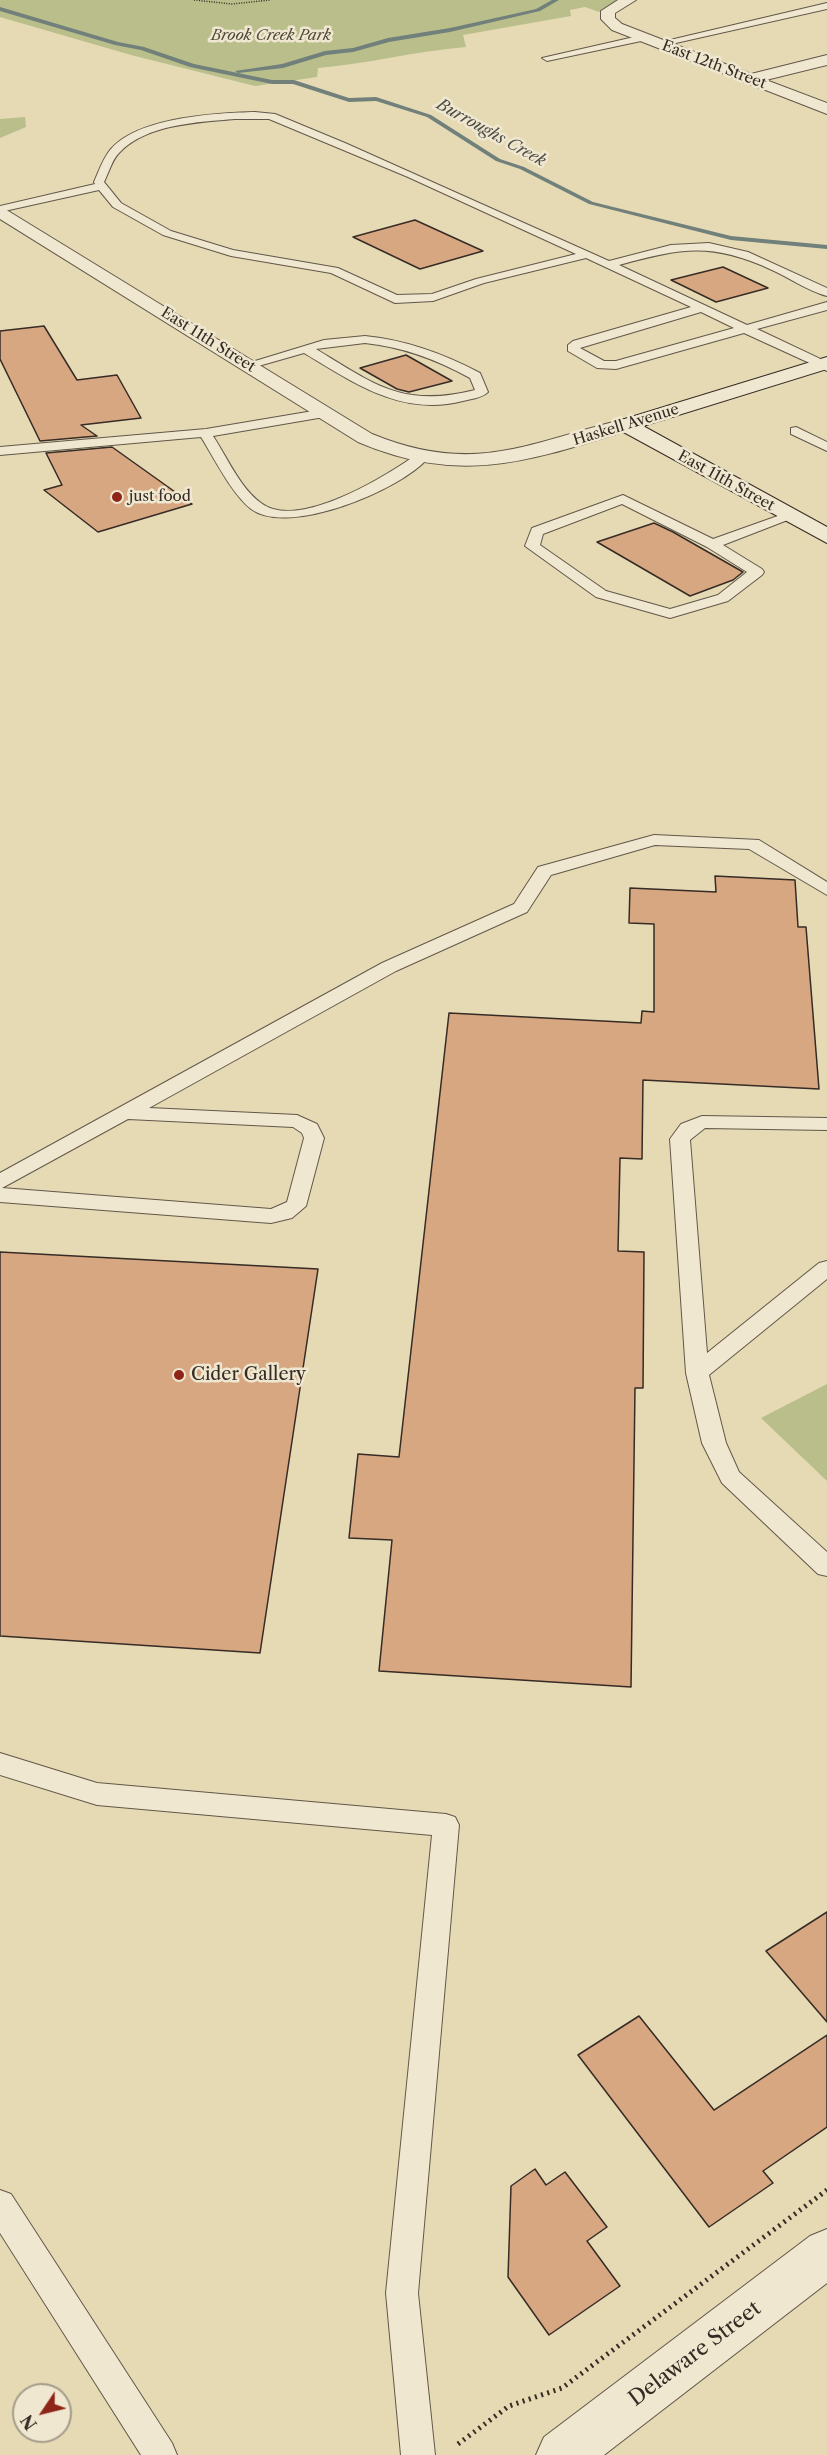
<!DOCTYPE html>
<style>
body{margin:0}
#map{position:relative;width:827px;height:2455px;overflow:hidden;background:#e6dab5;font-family:"Libre Caslon Text",serif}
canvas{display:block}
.north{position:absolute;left:12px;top:2383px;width:60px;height:60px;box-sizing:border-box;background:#efe7cf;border:2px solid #a59c8b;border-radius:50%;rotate:235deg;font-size:16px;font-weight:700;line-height:24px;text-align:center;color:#362b25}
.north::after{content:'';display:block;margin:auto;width:21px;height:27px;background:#8f2418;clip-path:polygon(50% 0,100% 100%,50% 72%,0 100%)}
</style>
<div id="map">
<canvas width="827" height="2455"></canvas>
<div class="north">N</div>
</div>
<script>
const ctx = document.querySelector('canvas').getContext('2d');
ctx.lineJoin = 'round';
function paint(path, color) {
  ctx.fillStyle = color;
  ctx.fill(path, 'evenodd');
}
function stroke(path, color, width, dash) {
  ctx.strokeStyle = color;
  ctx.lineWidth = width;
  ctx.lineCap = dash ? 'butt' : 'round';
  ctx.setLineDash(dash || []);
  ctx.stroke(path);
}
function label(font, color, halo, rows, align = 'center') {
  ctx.font = font + ' "Libre Caslon Text",serif';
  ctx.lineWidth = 5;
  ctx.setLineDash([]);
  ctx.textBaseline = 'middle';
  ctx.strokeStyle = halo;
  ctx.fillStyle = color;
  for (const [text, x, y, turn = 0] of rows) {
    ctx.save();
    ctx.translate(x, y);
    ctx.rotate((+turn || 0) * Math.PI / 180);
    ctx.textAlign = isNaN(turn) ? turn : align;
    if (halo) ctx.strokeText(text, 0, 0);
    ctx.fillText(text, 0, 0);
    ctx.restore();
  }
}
const green = new Path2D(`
 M 0,0 L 618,0 L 599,12 L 585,7 L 570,10 L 571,16 L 463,35 L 466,47 C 415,51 368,64 318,68 L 317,77 L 255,86 L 131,55 L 0,17 Z
 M 25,117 L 26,127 L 0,138 L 0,119 Z
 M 827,1384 L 827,1481 L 761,1418 Z`);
const stream = new Path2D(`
 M 552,0 L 559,0 L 540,11 L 450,32 L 389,42 L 353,52 L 326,55 L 283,68 L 238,73 L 235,71 L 282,64 L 325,51 L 353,48 L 388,38 L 450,28 L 536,9 Z
 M 0,7 L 118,42 L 144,47 L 194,64 L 272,80 L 294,80 L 349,98 L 376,97 L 431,115 L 500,159 L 524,167 L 593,202 L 731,236 L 827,245 L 827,249 L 731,240 L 589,204 L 520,169 L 496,161 L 427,117 L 376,101 L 349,102 L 293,84 L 272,84 L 190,67 L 141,50 L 115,45 L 0,11 Z`);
const building = new Path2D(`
 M 415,220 L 483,251 L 420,269 L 353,237 Z
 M 723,267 L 768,288 L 716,302 L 671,280 Z
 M 44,326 L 77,380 L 117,375 L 141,418 L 81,425 L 97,436 L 40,441 L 0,359 L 0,331 Z
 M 406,355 L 452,381 L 409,392 L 397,389 L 360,368 Z
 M 112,447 L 192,504 L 98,532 L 44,490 L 62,485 L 46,453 Z
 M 654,523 L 673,532 L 743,572 L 733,580 L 690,596 L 597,542 Z
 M 715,876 L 795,880 L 798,927 L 806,927 L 819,1089 L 643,1080 L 642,1159 L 620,1158 L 618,1251 L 644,1252 L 643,1388 L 635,1388 L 631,1687 L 379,1671 L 392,1540 L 349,1538 L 358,1454 L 399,1457 L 449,1013 L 641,1023 L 642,1011 L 654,1012 L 654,924 L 629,923 L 630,888 L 716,892 Z
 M 0,1252 L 318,1269 L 260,1653 L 0,1636 Z
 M 827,1912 L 827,2022 L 766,1951 Z
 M 639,2016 L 714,2110 L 827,2035 L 827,2127 L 763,2171 L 773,2183 L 709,2227 L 578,2055 Z
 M 535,2169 L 546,2185 L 565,2172 L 607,2227 L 587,2241 L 620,2286 L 549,2335 L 508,2277 L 511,2186 Z`);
const pathFar1 = new Path2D(`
 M 194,0 L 232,4 L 270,0`);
const path = new Path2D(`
 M 458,2444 L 509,2406 L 562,2388 L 827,2190`);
const service = new Path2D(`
 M 827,3 L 827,9 L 658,47 L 653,44 Z
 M 643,35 L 648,38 L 646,40 L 547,61 L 542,58 Z
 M 255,112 L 275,114 L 345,143 L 609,261 L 671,245 L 709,243 L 748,252 L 827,288 L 827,296 C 808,291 790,278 772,270 C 711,242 682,248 619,265 L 747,325 L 827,302 L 827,310 L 757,329 L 827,362 L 827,371 L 744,333 L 616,369 L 597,368 L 568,351 L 568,345 L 573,341 L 691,307 L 586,258 L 484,283 L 433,301 L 395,303 L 331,273 L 231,256 L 163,235 L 113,207 L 99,190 L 0,212 L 0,206 L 95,184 L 94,182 C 99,171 103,158 111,149 C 139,117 215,113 255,112 ZM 235,119 L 269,119 L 408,177 L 576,254 L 476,279 L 432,294 L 397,295 L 338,268 L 233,250 L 171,231 L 121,203 L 104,182 C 109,172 112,160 119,153 C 146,124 199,122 235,119 ZM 701,312 L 734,328 L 616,361 L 604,361 L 580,348 Z
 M 365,336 C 407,340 444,354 480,373 L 488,392 C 482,398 471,399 463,401 C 402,417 354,383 304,353 L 248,369 L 242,365 L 324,340 ZM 365,343 C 404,347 437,360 470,378 L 475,390 C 403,408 375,385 316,349 Z
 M 325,409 L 332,413 L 330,416 L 213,436 C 227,457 240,488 261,503 C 298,531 384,477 416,455 L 421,454 L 428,458 C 401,490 288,537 251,509 C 232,494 214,458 201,437 L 0,455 L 0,447 L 206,429 Z
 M 796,427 L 827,442 L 827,451 L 791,434 L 791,428 Z
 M 623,495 L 713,539 L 786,513 L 796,513 L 798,516 L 723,545 L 762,569 L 764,572 L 762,575 L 728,601 L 670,618 L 596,597 L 525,546 L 532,528 ZM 622,504 L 707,547 L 747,572 L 718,595 L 670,609 L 606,591 L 540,545 L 543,534 Z
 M 654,835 L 759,840 L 827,882 L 827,895 L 749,849 L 655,845 L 551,875 L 527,912 L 396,971 L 149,1108 L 297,1115 L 317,1124 L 324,1138 L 306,1206 L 292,1218 L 271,1223 L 0,1202 L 0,1173 L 382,963 L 514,904 L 538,867 ZM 128,1119 L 293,1127 L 302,1133 L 304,1138 L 287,1202 L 271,1209 L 2,1188 Z
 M 702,1116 L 827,1118 L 827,1130 L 705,1128 L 690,1140 L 707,1353 L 819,1263 L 827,1261 L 827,1279 L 709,1375 L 726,1443 L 739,1472 L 827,1552 L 827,1576 L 818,1574 L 722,1483 L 702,1443 L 686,1373 L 670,1139 L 681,1124 Z
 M 0,1753 L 97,1783 L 446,1814 L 455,1817 L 459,1825 L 418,2293 L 435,2455 L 401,2455 L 386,2293 L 432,1835 L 97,1805 L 0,1775 Z
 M 0,2190 L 11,2194 L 172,2443 L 177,2455 L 141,2455 L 0,2233 Z`);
const minor = new Path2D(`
 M 618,0 L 636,0 L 615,13 L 615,18 L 622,24 L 751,74 L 827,55 L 827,65 L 766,80 L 827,103 L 827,114 L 612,30 L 601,19 L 601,11 Z
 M 827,2229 L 827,2283 L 604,2455 L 536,2455 L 544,2437 L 810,2236 Z`);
const tertiary = new Path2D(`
 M 0,206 L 372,434 C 474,476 527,443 625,419 L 632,421 L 635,425 L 632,429 C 530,461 462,486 358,442 L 0,219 Z`);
const secondary = new Path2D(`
 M 827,357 L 827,369 L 643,426 L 827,527 L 827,543 L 618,429 L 615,425 L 618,421 Z`);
const markers = [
 [117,497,6,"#8f2418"],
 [179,1375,6,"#8f2418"]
];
const farParknames = [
 ["Brook Creek Park",271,36]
];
const farStreetnames = [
 ["East 12th Street",714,65,21],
 ["East 11th Street",208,340,32],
 ["Haskell Avenue",626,425,-17],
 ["East 11th Street",726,481,29]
];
const farPoinames = [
 ["just food",129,497]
];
const farWaternames = [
 ["Burroughs Creek",491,133,29]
];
const poiNames = [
 ["Cider Gallery",191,1375]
];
const nearStreetnames = [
 ["Delaware Street",695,2354,-37]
];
paint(green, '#b9be8b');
paint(stream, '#71807b');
paint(building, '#d7a782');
stroke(building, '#362b25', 1.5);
stroke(service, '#625749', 2);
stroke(minor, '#625749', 2);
stroke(tertiary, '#625749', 2);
stroke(secondary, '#362b25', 2);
stroke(pathFar1, '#362b25', 1.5, [1, 1.5]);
stroke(path, '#362b25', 5, [2, 4.5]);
paint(service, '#efe7cf');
paint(minor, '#efe7cf');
paint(tertiary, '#efe7cf');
paint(secondary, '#efe7cf');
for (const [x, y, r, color] of markers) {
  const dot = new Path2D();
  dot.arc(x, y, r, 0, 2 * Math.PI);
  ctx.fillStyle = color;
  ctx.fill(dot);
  stroke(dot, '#efe7cf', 2);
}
label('italic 15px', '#504839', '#efe7cf', farParknames);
label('15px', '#362b25', '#efe7cf', farStreetnames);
label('15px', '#362b25', '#efe7cf', farPoinames, 'left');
label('italic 16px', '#4e4e49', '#efe7cf', farWaternames);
label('18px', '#362b25', '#efe7cf', poiNames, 'left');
label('21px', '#362b25', '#efe7cf', nearStreetnames);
</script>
